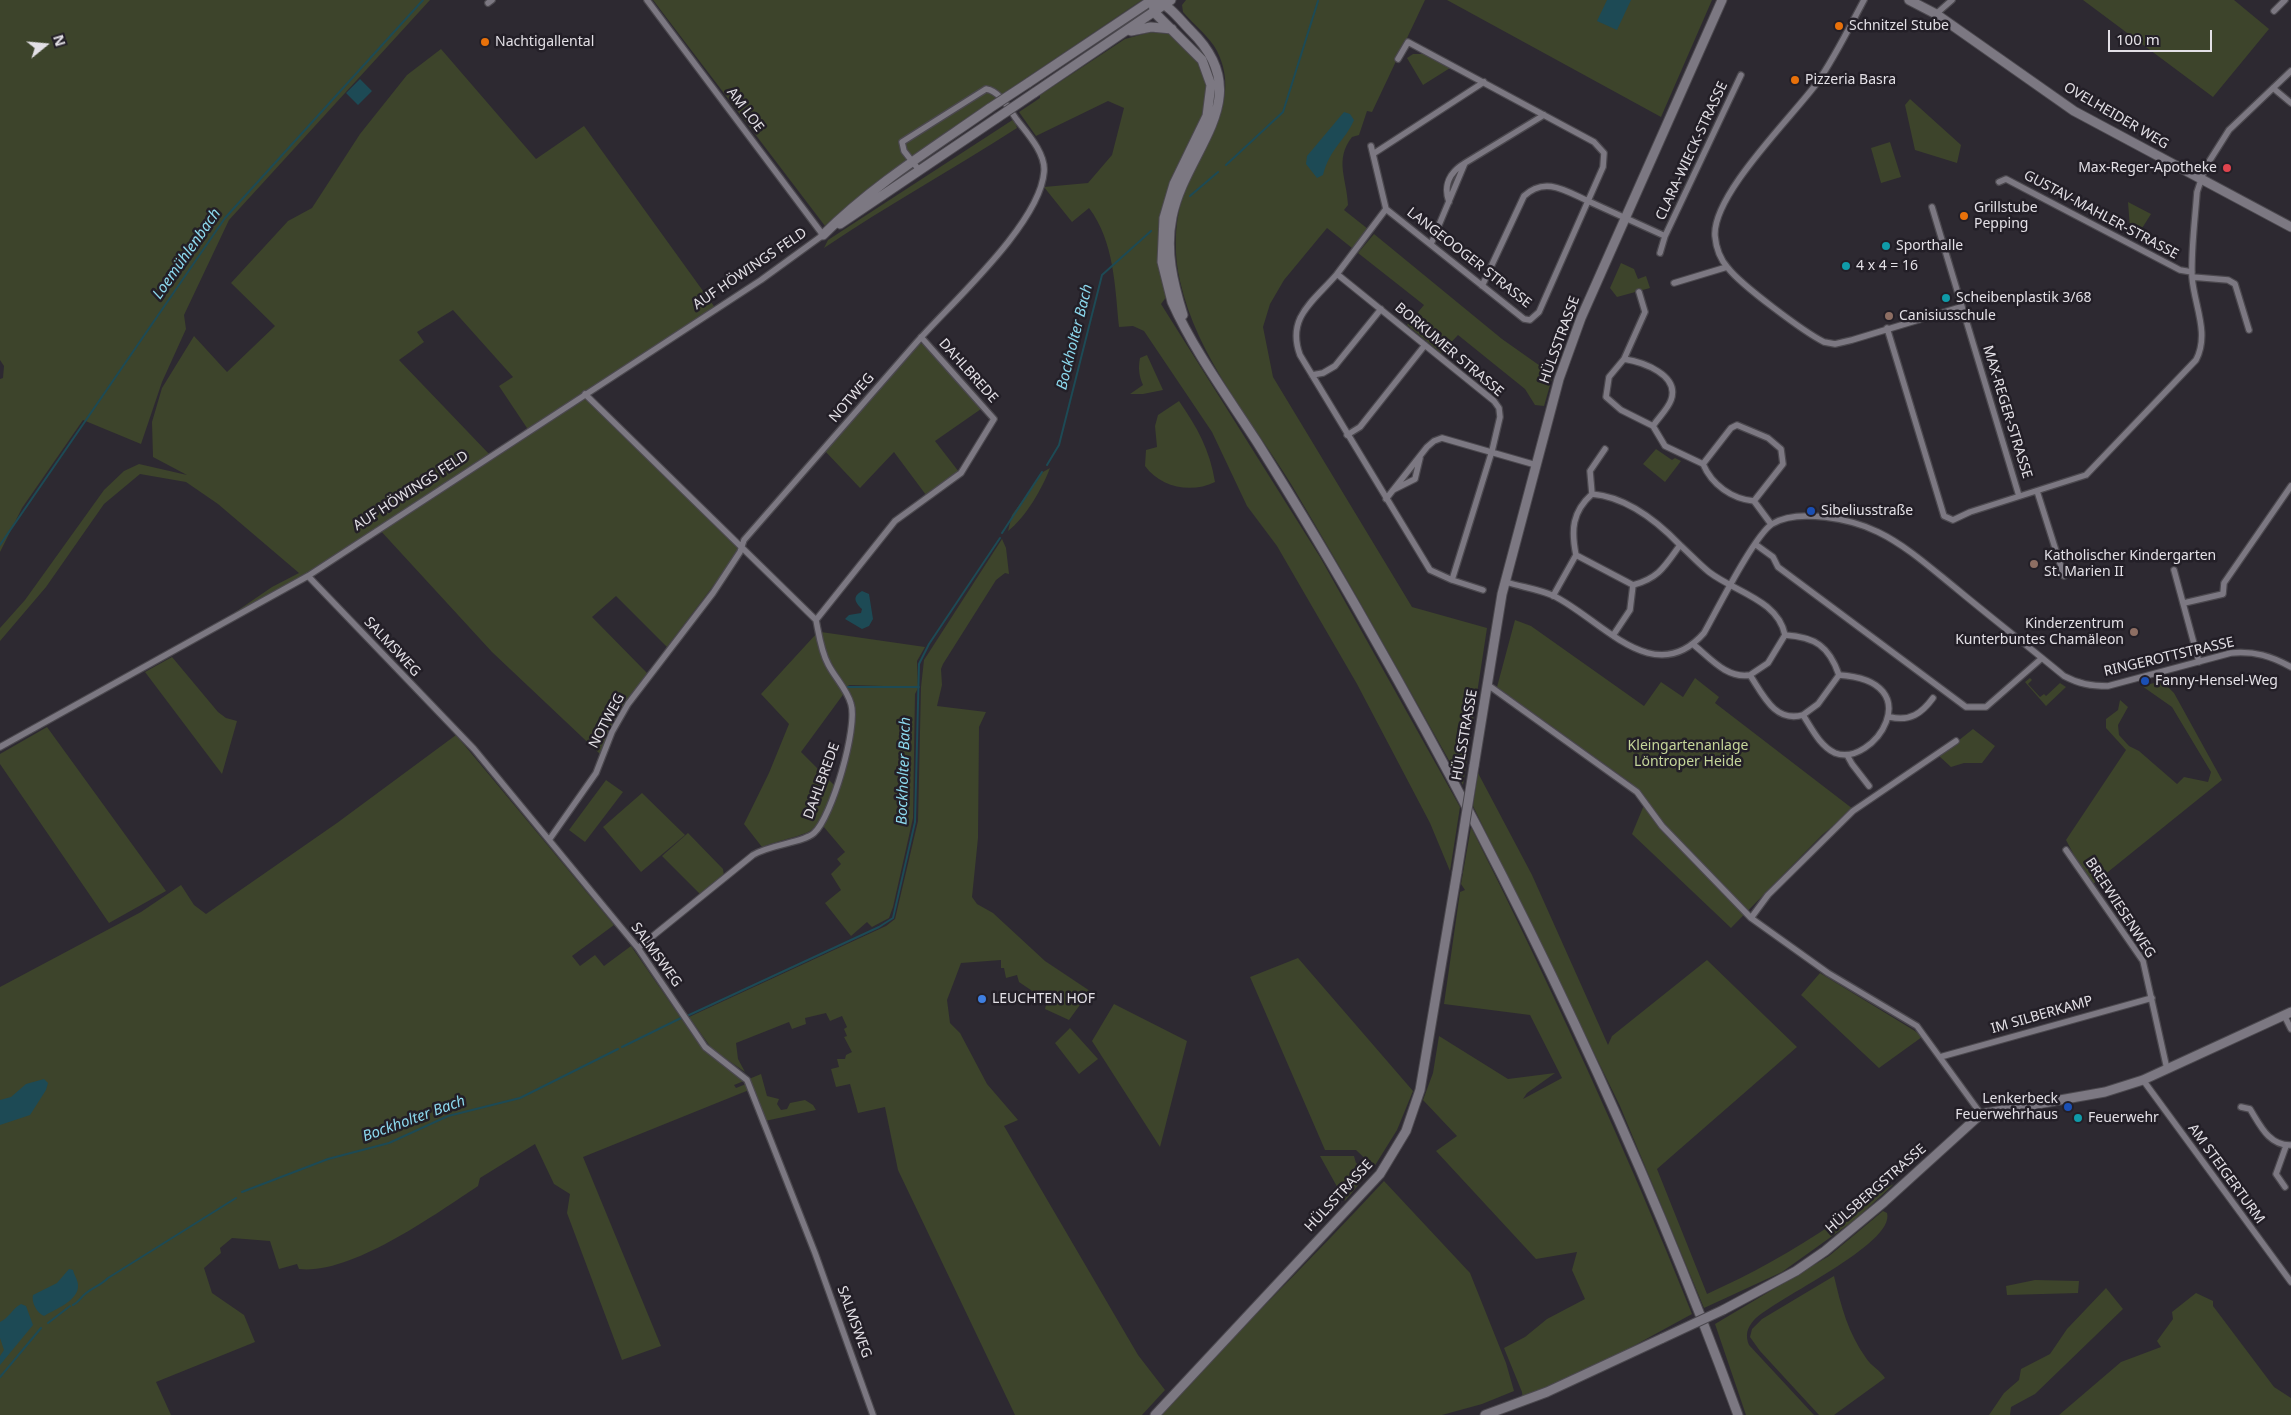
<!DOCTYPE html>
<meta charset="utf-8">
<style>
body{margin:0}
#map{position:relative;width:2291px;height:1415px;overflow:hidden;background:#2d2931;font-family:"Noto Sans",sans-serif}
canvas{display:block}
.north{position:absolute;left:20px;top:20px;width:50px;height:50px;-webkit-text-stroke:4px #231f27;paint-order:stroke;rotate:73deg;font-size:14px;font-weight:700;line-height:20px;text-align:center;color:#e3e0e6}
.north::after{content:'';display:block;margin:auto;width:18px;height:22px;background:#e3e0e6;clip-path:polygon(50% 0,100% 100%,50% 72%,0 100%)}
.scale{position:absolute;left:2108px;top:30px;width:104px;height:22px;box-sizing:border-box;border:2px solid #e3e0e6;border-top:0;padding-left:6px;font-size:15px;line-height:18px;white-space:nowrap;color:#e3e0e6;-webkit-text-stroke:4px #231f27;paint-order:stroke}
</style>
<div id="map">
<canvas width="2291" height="1415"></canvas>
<div class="north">N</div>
<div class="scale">100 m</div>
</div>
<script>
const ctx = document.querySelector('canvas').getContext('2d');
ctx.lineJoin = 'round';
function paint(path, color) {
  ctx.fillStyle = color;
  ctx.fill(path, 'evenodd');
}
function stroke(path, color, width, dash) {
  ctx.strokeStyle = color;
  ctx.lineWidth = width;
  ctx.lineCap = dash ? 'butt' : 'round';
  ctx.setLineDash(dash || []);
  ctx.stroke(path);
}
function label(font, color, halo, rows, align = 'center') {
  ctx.font = font + ' "Noto Sans",sans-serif';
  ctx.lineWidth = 5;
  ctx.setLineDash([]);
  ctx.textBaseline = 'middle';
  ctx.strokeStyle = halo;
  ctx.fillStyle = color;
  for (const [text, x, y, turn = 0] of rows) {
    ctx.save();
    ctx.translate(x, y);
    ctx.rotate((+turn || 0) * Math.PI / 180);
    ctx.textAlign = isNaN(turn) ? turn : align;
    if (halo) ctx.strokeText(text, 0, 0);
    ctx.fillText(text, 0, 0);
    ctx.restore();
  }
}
const green = new Path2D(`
 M 0,0 L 430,0 L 229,220 L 184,315 L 186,329 L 162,382 L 141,444 L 83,420 L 22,508 L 0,552 L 0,379 L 3,378 L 4,366 L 0,360 Z
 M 653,0 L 1142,0 L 943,134 L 897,167 L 825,226 Z
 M 1186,0 L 1425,0 L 1372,112 L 1367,111 L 1359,135 L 1352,137 C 1334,160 1347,179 1348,205 L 1344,210 L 1368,229 L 1352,248 L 1327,228 L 1284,280 L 1270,304 L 1263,327 L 1273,377 L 1412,607 L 1487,628 L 1463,785 C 1406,684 1350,583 1291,484 C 1251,419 1197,357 1180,281 C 1174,256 1174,225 1182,199 C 1198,152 1244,104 1217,51 C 1210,37 1193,24 1183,12 L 1182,5 Z
 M 1447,0 L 1712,0 L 1661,117 Z
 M 2083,0 L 2234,0 L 2269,29 L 2213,97 Z
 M 1151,32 L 1169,34 L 1187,46 L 1194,54 L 1209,86 L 1206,114 L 1172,180 L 1167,296 L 1161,304 L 1320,557 L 1460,807 L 1450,871 L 1430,823 L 1357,684 L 1277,546 L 1247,506 L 1212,432 L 1144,331 L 1133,326 L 1119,327 C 1115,286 1114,241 1089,208 L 1072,222 L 1044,187 L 1088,183 L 1112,155 L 1124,108 L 1108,101 L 1036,136 L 1019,112 L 1040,98 L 1040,95 L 1125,39 Z
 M 441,49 L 536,159 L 584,126 L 716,309 L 585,394 L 739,547 L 738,553 L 667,647 L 616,596 L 592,617 L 648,674 L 610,731 L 600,754 L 492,652 L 379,529 L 379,534 L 238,618 L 234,613 L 272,587 L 299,573 L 218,504 L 186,482 L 140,474 L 104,504 L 46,587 L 0,641 L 0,628 L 25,600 L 104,490 L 124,471 L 139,464 L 187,475 L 153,457 L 152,422 L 162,388 L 194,336 L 227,372 L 275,326 L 231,283 L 288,221 L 312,208 L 360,134 L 407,75 ZM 453,310 L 513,377 L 499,386 L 529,431 L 490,455 L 399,360 L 424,342 L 417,332 Z
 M 1413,54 L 1424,54 L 1450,68 L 1423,85 L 1407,58 Z
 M 1910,99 L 1961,145 L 1957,163 L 1915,150 L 1905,105 Z
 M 1014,119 L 1017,128 C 953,169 886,206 824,248 L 828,240 Z
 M 1890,142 L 1901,177 L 1881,183 L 1871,148 Z
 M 2128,202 L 2151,214 L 2139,233 L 2130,228 Z
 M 1374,234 L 1502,339 L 1553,375 L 1544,406 L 1535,405 L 1525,389 L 1458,335 L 1441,353 L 1407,325 L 1424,305 L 1358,253 Z
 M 1621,263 L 1634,269 L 1638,279 L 1646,276 L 1650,288 L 1617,297 L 1610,288 Z
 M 919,343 L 926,345 L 981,409 L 935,441 L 959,472 L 926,495 L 894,452 L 860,488 L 825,451 Z
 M 1147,355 L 1163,390 L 1143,394 L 1130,394 L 1143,385 C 1139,376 1138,368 1140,358 Z
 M 1179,401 C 1197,427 1210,450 1215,482 C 1191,494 1160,487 1145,466 L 1146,450 L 1157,447 L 1155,426 L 1158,415 Z
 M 1656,449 L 1672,460 L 1675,458 L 1681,461 L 1665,482 L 1643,464 Z
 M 1050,468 C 1042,489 1026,517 1008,531 L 1012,515 L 1043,472 Z
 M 1002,539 L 1006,548 L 1009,574 L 1005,573 L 996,580 L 943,664 L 941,669 L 942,685 L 937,706 L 986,712 L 979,727 L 978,838 L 972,897 L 977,904 L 993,913 L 1045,961 L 1090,991 L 1069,1020 L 1045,1009 L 1047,1001 L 1019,982 L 1017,975 L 1006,978 L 1004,968 L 1001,968 L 1001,960 L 961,963 L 947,1000 L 950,1023 L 960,1033 L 987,1084 L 1018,1120 L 1004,1126 L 1138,1355 L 1165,1390 L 1142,1415 L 1015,1415 L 898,1170 L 885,1107 L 858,1113 L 850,1084 L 836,1087 L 831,1069 L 839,1067 L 837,1059 L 845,1059 L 846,1055 L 852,1052 L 844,1037 L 847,1036 L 844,1029 L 847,1027 L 842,1016 L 830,1021 L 826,1013 L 805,1018 L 806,1024 L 792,1029 L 789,1022 L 736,1043 L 738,1059 L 745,1072 L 712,1049 L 689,1017 L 886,926 L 895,919 L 918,821 L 921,687 L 924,660 Z
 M 1515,620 L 1531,626 L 1644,706 L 1661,682 L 1683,697 L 1695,678 L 1719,697 L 1715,703 L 1853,809 L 1822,835 L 1731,928 L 1632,834 L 1644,805 L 1631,783 L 1497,687 Z
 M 821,632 L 925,647 L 917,661 L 918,687 L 849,685 L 847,687 L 918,688 L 915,694 L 913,818 L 893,907 L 889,918 L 872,927 L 867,922 L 851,936 L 825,903 L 841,890 L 831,874 L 841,864 L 837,859 L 845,852 L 823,826 L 850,752 L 855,727 L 855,703 L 828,657 Z
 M 817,633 L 821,649 L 845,692 L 801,752 L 834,785 C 815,843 814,828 762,847 L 744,824 L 769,773 L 789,724 L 761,694 Z
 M 172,657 L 218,712 L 226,718 L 237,721 L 222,774 L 145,672 Z
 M 2030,678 L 2032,680 L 2028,684 L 2040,697 L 2044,694 L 2046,696 L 2060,683 L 2066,687 L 2046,706 L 2025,682 Z
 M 2162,681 L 2174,693 L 2222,780 L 2093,884 L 2082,870 L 2066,840 L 2126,750 L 2106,728 L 2106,719 L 2118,710 L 2120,700 L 2128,707 L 2118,725 L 2119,735 L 2129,746 L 2139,751 L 2177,784 L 2184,777 L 2208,782 L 2211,772 L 2172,707 L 2142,686 Z
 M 47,727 L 166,891 L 109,923 L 0,764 L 0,754 Z
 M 1973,729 L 1995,746 L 1982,763 L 1964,763 L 1951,767 L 1939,756 Z
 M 456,735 L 614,925 L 572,956 L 580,966 L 595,955 L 604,966 L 631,946 L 703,1050 L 744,1081 L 734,1085 L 736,1088 L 746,1084 L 749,1090 L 583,1157 L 661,1346 L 622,1360 L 567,1213 L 570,1194 L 554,1184 L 535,1144 L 480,1178 L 478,1186 C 434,1215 351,1275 299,1269 L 297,1264 L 279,1269 L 270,1241 L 232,1238 L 220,1248 L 221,1253 L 204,1268 L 212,1293 L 244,1315 L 255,1342 L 156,1382 L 171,1415 L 0,1415 L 0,987 L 141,912 L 181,885 L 194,905 L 206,914 L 337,823 Z
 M 1478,773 L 1532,875 L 1608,1045 L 1612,1036 L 1707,960 L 1797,1047 L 1657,1169 L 1707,1294 C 1751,1274 1793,1251 1834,1223 C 1854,1209 1872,1195 1894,1184 L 1856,1219 L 1782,1272 L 1704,1308 L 1620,1106 L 1473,806 Z
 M 606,780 L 623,792 L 585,842 L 569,830 Z
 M 642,793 L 685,835 L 641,872 L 603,827 Z
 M 1471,827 C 1551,987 1626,1148 1692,1314 L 1560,1386 L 1523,1402 L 1522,1392 L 1504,1348 L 1525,1337 L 1547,1319 L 1585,1299 L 1572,1270 L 1577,1252 L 1536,1259 L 1436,1151 L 1457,1136 L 1423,1100 L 1433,1073 L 1439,1036 L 1508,1079 L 1555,1073 L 1527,1093 L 1523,1099 L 1562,1078 L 1530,1015 L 1444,1004 L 1460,892 L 1465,890 L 1461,884 Z
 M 688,833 L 723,869 L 724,876 L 700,894 L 662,856 Z
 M 1298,958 L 1413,1091 L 1397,1130 L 1374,1167 L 1356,1150 L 1325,1150 L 1250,977 Z
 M 1820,973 L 1915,1031 L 1922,1037 L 1879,1068 L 1801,995 Z
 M 1114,1004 L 1187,1041 L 1160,1147 L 1092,1041 Z
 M 1070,1028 L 1098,1059 L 1079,1074 L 1055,1043 Z
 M 761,1074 L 767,1096 L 779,1099 L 777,1104 L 781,1110 L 787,1109 L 790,1103 L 805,1100 L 813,1105 L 816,1110 L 765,1121 L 749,1079 Z
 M 1320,1156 L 1354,1156 L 1356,1163 L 1370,1171 L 1345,1201 Z
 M 1384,1181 L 1470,1273 L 1506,1363 L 1514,1391 L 1482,1404 L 1442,1415 L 1161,1415 C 1233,1335 1311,1260 1384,1181 Z
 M 1883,1211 L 1887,1213 C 1896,1244 1774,1299 1754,1320 C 1747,1328 1745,1335 1749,1345 L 1814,1415 L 1746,1415 L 1715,1324 L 1829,1256 Z
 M 1834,1276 C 1841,1306 1848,1333 1866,1358 C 1871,1366 1880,1370 1885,1378 L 1834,1415 L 1819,1415 L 1760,1351 L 1750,1337 L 1752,1329 L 1762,1319 Z
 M 2035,1280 L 2079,1281 L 2078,1293 L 2007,1295 L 2006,1286 Z
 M 2106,1288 L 2123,1309 L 2035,1394 L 2011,1407 L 2010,1415 L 1989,1415 L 2004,1393 L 2019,1380 L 2021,1369 L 2050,1354 L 2067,1329 Z
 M 2196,1293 L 2213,1301 L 2213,1306 L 2274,1387 L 2291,1398 L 2291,1415 L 2059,1415 L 2121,1362 L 2161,1347 L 2157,1341 L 2173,1319 L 2172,1312 Z`);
const water = new Path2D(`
 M 1607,0 L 1631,0 L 1617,30 L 1597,21 Z
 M 360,79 L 372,91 L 358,105 L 346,93 Z
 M 1344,112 L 1350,114 L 1354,120 C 1345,141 1330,148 1323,175 L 1317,178 L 1306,164 L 1307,156 Z
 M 862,591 L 869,594 L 873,619 L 869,626 L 862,629 L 845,619 L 849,615 L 861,613 L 862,609 C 856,603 851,597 862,591 Z
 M 44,1079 L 48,1083 L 46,1090 L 30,1115 L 0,1125 L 0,1100 L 11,1097 L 26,1084 Z
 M 69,1269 L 73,1270 C 74,1275 78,1280 78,1285 C 79,1301 55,1309 44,1316 C 37,1313 31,1302 33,1295 L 57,1283 Z
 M 21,1304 L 26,1306 L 33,1325 L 0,1365 L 0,1356 L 4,1350 L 0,1338 L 0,1322 C 9,1318 12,1309 21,1304 Z`);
const stream = new Path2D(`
 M 1226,165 L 1283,112 L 1318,1
 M 1190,196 L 1218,172
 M 1047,465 L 1059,445 L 1102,275 L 1151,231
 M 1002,533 L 1042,472
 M 0,545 L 225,218 L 423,0
 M 847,687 L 919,687
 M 687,1016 L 879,927 L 893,918 L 915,822 L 919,664 L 929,644 L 1000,538
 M 622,1047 L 681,1018
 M 242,1192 L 328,1159 L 389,1143 L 448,1116 L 520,1098 L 618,1049
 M 73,1305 C 79,1302 80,1298 85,1294 C 93,1287 100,1286 108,1278 L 236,1198
 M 48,1323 L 70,1306
 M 0,1377 L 41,1328`);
const street = new Path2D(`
 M 1864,0 C 1849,28 1835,57 1817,83 C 1792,117 1712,195 1715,236 C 1716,248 1720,259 1728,268 C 1741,285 1804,332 1824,342 L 1835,344 L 1852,340 L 1961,307
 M 488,3 L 492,0
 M 2274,11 L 2285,0
 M 1936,14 L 1952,0
 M 1398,59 L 1408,42 L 1594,142 L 1604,153 L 1603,167 L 1588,201 C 1566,191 1545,176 1524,196 L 1482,286
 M 2273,88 L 2291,103
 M 1371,146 L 1386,209 L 1524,319 L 1530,320 L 1539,312 L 1588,201 L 1665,236 L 1660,253
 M 1373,154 L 1484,82
 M 1999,182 L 2006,179 L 2180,270 L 2192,272
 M 1449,202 C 1443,185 1450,172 1465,163
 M 1932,207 L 2019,496
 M 1665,236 L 1741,75
 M 1431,244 L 1465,163 L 1544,115
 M 1337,274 L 1494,401 L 1499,408 L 1500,417 L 1492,451 L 1452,580 L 1430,570 L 1300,355 C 1286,317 1314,301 1337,274 Z
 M 1337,274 L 1386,209
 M 2192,277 L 2228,280 L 2235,284 L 2249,330
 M 1674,283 L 1727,267
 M 1887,328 L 1944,516 L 1953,520 L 1970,512 L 2086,475 L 2196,360 C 2210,333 2194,305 2192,277 C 2191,249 2195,220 2197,192 L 2205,168 L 2229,130 L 2291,71
 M 1624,359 L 1645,312 L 1639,292
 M 1312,375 L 1323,373 L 1335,366 L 1381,309
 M 585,394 L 816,620 L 895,521 L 961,473 L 994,419 L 921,337
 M 1653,426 C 1658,418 1668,409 1671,400 C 1680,375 1643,362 1624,359 L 1609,377 L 1606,397 L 1621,410 L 1653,426 L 1665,446 L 1703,464 C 1712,485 1732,499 1754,501 L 1771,524
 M 1347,435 L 1360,427 L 1425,345
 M 1703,464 L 1731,428 L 1737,425 L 1768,438 L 1781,449 L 1783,464 L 1754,501
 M 1393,490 L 1415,479 L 1420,458
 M 2037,491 L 2064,576
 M 1592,494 C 1627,497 1657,521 1680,545 C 1665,566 1659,578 1633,585 L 1576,555 C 1571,530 1572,512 1592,494 Z
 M 1592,494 L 1590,471 L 1605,449
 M 1386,499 L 1427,447 L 1434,441 L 1442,438 L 1536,465
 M 1755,544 L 1773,557 L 1778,567 L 1966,707 L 1986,707 L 2042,658
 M 1680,545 C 1690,554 1699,564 1709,572 C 1735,592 1778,600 1785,635 C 1815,637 1829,646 1839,675 C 1932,681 1873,768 1835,753 C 1820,746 1812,729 1803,715 C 1775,723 1763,695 1750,675 C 1727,679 1710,658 1694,645
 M 2174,570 L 2199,662
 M 308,576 L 474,749 L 638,948 L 705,1047 L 747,1080 L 815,1253 L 873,1415
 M 1452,580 L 1483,590
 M 1506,582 C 1521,587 1539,589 1554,596 C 1602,620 1654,690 1704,633 C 1717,610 1754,536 1772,524 C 1798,508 1852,519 1878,532 C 1907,546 1933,570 1958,590 C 1993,619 2029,647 2064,676 C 2079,684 2091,686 2108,686 L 2231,653 C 2255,651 2271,656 2291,667
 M 1553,596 L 1576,555
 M 2184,603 L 2223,594 L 2224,583 L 2291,486
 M 1614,634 L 1630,610 L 1633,585
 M 1750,675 L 1768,663 L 1785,635
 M 1488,685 L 1637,792 L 1662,826 L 1751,918 L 1828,973 L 1917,1026 L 1981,1114
 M 1803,715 L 1818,704 L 1839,675
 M 1890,717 C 1910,722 1922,713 1933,698
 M 0,747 L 308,576 L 761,280 L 823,235 L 647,0
 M 1847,755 L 1852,764 L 1869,786
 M 549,840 L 596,773 L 612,732 L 628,704 L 713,593 L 740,552 L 744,540 C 801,474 859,409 916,343 C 950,304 1040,224 1044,172 C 1046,154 1028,134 1017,120 C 1009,109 1000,91 986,89 L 902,142 L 904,151 L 919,170
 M 2066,850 L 2143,961 L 2167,1069
 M 1751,918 L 1768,895 L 1853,811 L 1956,741
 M 638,948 L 753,855 C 771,844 803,843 814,833 C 832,817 858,727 851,704 C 847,689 835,678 828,664 C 821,651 819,635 816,620
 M 2284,1015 L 2291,1029
 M 1940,1057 L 2152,998
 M 2143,1080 L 2291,1282
 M 2241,1107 L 2250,1109 C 2260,1125 2269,1146 2291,1145
 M 2285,1187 L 2276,1174 L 2286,1146`);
const secondary = new Path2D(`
 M 1153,0 L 1154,12 L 1202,60 L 1211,85 L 1207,116 L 1174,184 L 1164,218 L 1162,262 L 1172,302 C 1194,351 1228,397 1257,442 C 1296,504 1334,567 1370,631 C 1513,881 1639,1144 1738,1415
 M 1154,0 C 1170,5 1179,19 1191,31 C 1259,98 1186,148 1172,217 C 1165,251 1173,283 1183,315
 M 1909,0 L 1936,14 L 2074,111 L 2291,227
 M 1131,31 L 1151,27 L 1172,29
 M 1028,83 L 1152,0
 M 1034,93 L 1171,0
 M 840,224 L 997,118
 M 823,235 C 873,185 933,148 990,108
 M 1474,766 L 1502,594 L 1559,379 L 1581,318 L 1722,0
 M 1723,1310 L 1796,1271 L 1825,1251 L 1884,1202 L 1981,1114 L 2105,1092 L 2143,1080 L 2291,1012
 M 1155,1415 L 1380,1174 L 1406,1131 L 1420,1090 L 1457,872
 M 1485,1415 L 1547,1392 L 1663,1338`);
const secondaryBridge = new Path2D(`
 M 990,108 L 1028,83
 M 997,118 L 1034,93
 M 1457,872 L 1474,766
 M 1663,1338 L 1723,1310`);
const markers = [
 [1839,26,5,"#e8710a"],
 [485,42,5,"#e8710a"],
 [1795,80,5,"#e8710a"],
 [2227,168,5,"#e0444e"],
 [1964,216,5,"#e8710a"],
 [1886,246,5,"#0f9aa8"],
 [1846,266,5,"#0f9aa8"],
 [1946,298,5,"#0f9aa8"],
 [1889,316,5,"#8d6e63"],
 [1811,511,5,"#1a4fb4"],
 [2034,564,5,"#8d6e63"],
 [2134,632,5,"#8d6e63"],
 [2145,681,5,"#1a4fb4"],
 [982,999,5,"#3f7fe0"],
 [2068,1107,5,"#1a4fb4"],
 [2078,1118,5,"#0f9aa8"]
];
const poiNames = [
 ["Schnitzel Stube",1849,26],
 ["Nachtigallental",495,42],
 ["Pizzeria Basra",1805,80],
 ["Max-Reger-Apotheke",2217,168,"right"],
 ["Grillstube",1974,208],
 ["Pepping",1974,224],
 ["Sporthalle",1896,246],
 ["4 x 4 = 16",1856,266],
 ["Scheibenplastik 3/68",1956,298],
 ["Canisiusschule",1899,316],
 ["Sibeliusstraße",1821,511],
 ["Katholischer Kindergarten",2044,556],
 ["St. Marien II",2044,572],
 ["Kinderzentrum",2124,624,"right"],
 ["Kunterbuntes Chamäleon",2124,640,"right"],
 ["Fanny-Hensel-Weg",2155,681],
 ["LEUCHTEN HOF",992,999],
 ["Lenkerbeck",2058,1099,"right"],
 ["Feuerwehrhaus",2058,1115,"right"],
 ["Feuerwehr",2088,1118]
];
const streetNames = [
 ["AM LOE",745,110,53],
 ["OVELHEIDER WEG",2116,116,30],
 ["CLARA-WIECK-STRASSE",1692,151,-65],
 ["GUSTAV-MAHLER-STRASSE",2101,215,28],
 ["LANGEOOGER STRASSE",1469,258,38],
 ["AUF HÖWINGS FELD",750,269,-34],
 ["HÜLSSTRASSE",1560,340,-70],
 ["BORKUMER STRASSE",1449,350,40],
 ["DAHLBREDE",968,371,48],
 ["NOTWEG",852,398,-49],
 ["MAX-REGER-STRASSE",2007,412,73],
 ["AUF HÖWINGS FELD",411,491,-33],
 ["SALMSWEG",392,647,47],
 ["RINGEROTTSTRASSE",2169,657,-13],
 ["NOTWEG",607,721,-62],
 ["HÜLSSTRASSE",1465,735,-80],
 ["DAHLBREDE",822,781,-70],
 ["BREEWIESENWEG",2120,908,57],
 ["SALMSWEG",656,955,54],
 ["IM SILBERKAMP",2042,1015,-16],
 ["AM STEIGERTURM",2226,1174,54],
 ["HÜLSBERGSTRASSE",1876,1189,-41],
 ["HÜLSSTRASSE",1339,1196,-47],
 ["SALMSWEG",854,1322,70]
];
const parkNames = [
 ["Kleingartenanlage",1688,746],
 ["Löntroper Heide",1688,762]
];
const waterNames = [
 ["Loemühlenbach",187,254,-55],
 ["Bockholter Bach",1075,337,-76],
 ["Bockholter Bach",904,771,-88],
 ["Bockholter Bach",414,1119,-20]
];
paint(green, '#3d442b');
paint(water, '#1d4a55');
stroke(stream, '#1d4a55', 2);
stroke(street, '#4b484e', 8);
stroke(secondary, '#4b484e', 11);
stroke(street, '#7c7882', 5.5);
stroke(secondary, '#7c7882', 9);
stroke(secondaryBridge, '#4b484e', 11, []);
stroke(secondaryBridge, '#7c7882', 9);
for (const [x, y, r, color] of markers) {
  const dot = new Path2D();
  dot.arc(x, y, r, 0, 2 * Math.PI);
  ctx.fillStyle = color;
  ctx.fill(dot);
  stroke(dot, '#231f27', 2);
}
label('14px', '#e3e0e6', '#231f27', poiNames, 'left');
label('14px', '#e3e0e6', '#231f27', streetNames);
label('14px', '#c5d69a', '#231f27', parkNames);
label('italic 15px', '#8cd9ee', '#231f27', waterNames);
</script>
